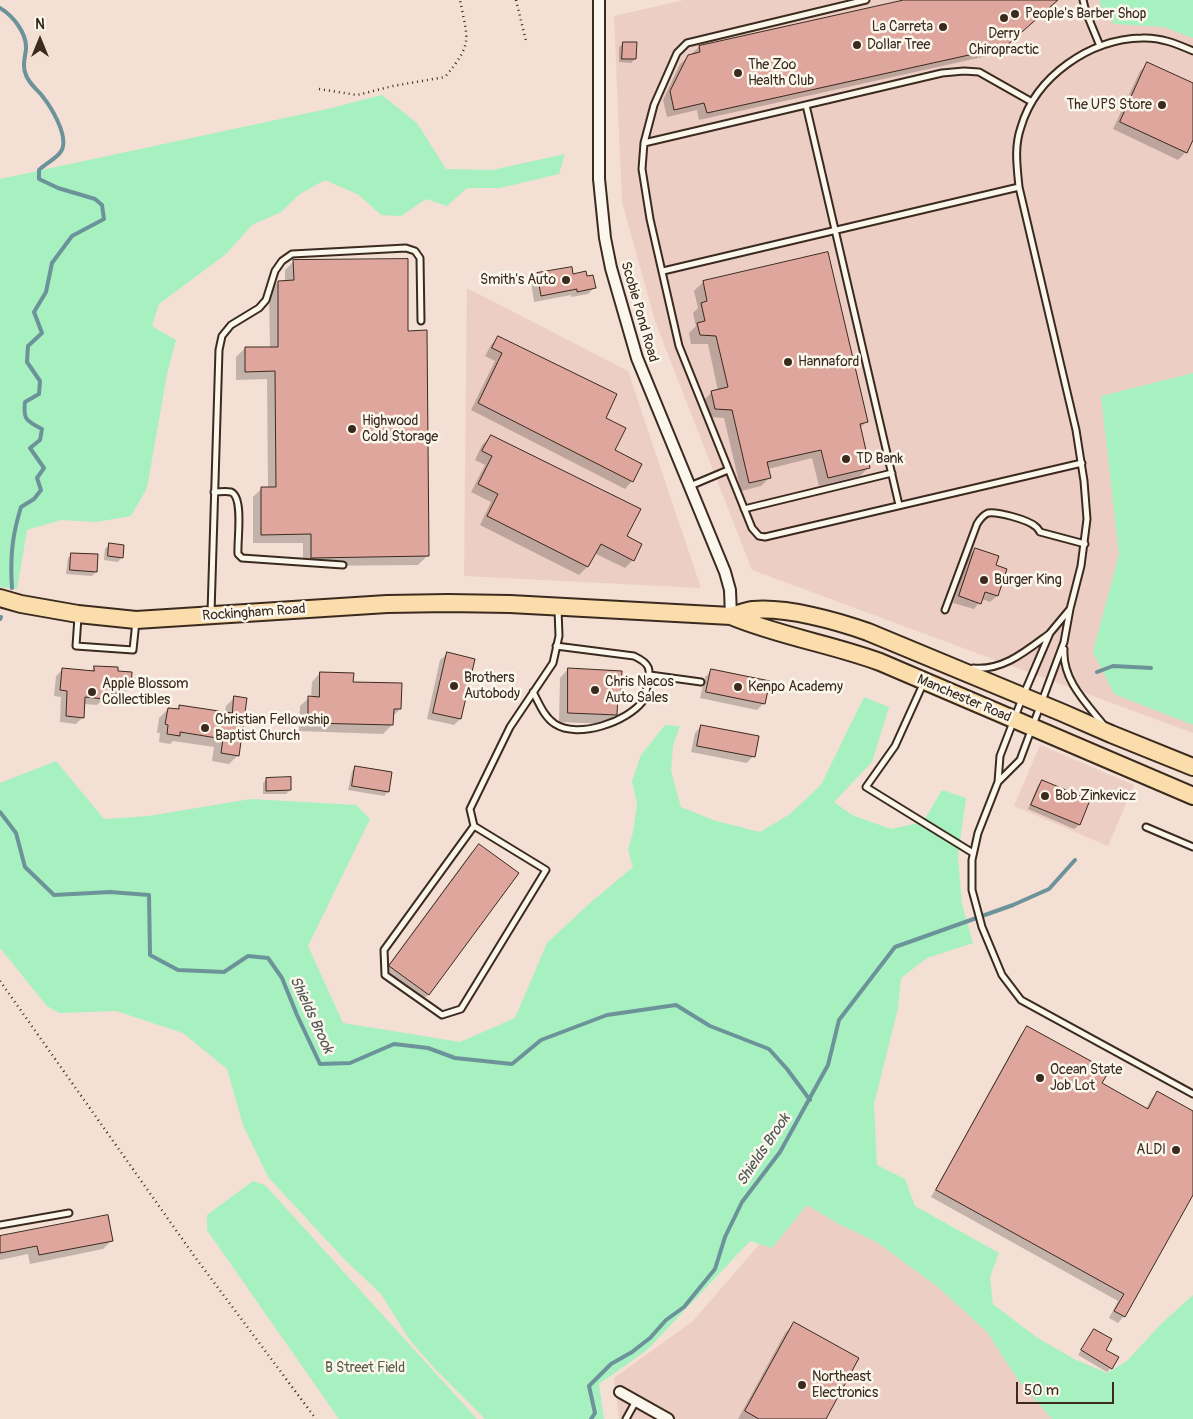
<!DOCTYPE html>
<style>
body{margin:0}
#map{position:relative;width:1193px;height:1419px;overflow:hidden;background:#f3dfd4;font-family:Pangolin,sans-serif}
canvas{display:block}
.north{position:absolute;left:15px;top:15px;width:50px;height:50px;-webkit-text-stroke:4px #fbf7ec;paint-order:stroke;rotate:0deg;font-size:14px;font-weight:700;line-height:20px;text-align:center;color:#3b2a1e}
.north::after{content:'';display:block;margin:auto;width:18px;height:22px;background:#3b2a1e;clip-path:polygon(50% 0,100% 100%,50% 72%,0 100%)}
.scale{position:absolute;left:1016px;top:1382px;width:98px;height:22px;box-sizing:border-box;border:2px solid #3b2a1e;border-top:0;padding-left:6px;font-size:15px;line-height:18px;white-space:nowrap;color:#3b2a1e;-webkit-text-stroke:4px #fbf7ec;paint-order:stroke}
</style>
<div id="map">
<canvas width="1193" height="1419"></canvas>
<div class="north">N</div>
<div class="scale">50 m</div>
</div>
<script>
const ctx = document.querySelector('canvas').getContext('2d');
ctx.lineJoin = 'round';
function paint(path, color) {
  ctx.fillStyle = color;
  ctx.fill(path, 'evenodd');
}
function stroke(path, color, width, dash) {
  ctx.strokeStyle = color;
  ctx.lineWidth = width;
  ctx.lineCap = dash ? 'butt' : 'round';
  ctx.setLineDash(dash || []);
  ctx.stroke(path);
}
function label(font, color, halo, rows, align = 'center') {
  ctx.font = font + ' Pangolin,sans-serif';
  ctx.lineWidth = 5;
  ctx.setLineDash([]);
  ctx.textBaseline = 'middle';
  ctx.strokeStyle = halo;
  ctx.fillStyle = color;
  for (const [text, x, y, turn = 0] of rows) {
    ctx.save();
    ctx.translate(x, y);
    ctx.rotate((+turn || 0) * Math.PI / 180);
    ctx.textAlign = isNaN(turn) ? turn : align;
    if (halo) ctx.strokeText(text, 0, 0);
    ctx.fillText(text, 0, 0);
    ctx.restore();
  }
}
const built = new Path2D(`
 M 684,0 L 1193,0 L 1193,733 L 752,570 L 655,321 L 622,202 L 614,16 Z
 M 467,288 L 628,371 L 701,588 L 464,576 Z
 M 1040,745 L 1134,785 L 1108,846 L 1014,806 Z
 M 816,1164 L 1082,1419 L 619,1419 L 614,1378 L 693,1321 L 757,1247 Z`);
const green = new Path2D(`
 M 1099,0 L 1193,0 L 1193,38 L 1164,27 L 1114,24 L 1101,6 Z
 M 382,95 L 417,123 L 446,169 L 492,170 L 565,154 L 559,174 L 500,188 L 467,188 L 447,206 L 426,199 L 401,216 L 381,215 L 359,195 L 325,180 L 300,194 L 281,212 L 252,225 L 226,254 L 159,304 L 152,326 L 176,340 L 167,374 L 147,488 L 131,516 L 96,522 L 61,520 L 27,530 L 17,589 L 0,587 L 0,179 L 327,109 Z
 M 1193,373 L 1193,725 L 1114,694 L 1093,652 L 1119,555 L 1101,396 Z
 M 864,697 L 889,707 L 872,762 L 834,802 L 852,815 L 891,829 L 923,822 L 942,790 L 966,798 L 958,856 L 962,904 L 973,943 L 927,958 L 901,978 L 898,1008 L 874,1104 L 877,1165 L 905,1179 L 915,1206 L 999,1253 L 990,1277 L 993,1304 L 1036,1337 L 1074,1359 L 1107,1373 L 1127,1361 L 1160,1325 L 1193,1295 L 1193,1419 L 1052,1419 L 1018,1380 L 987,1332 L 938,1287 L 878,1243 L 837,1223 L 807,1205 L 772,1248 L 750,1241 L 647,1350 L 599,1384 L 604,1419 L 485,1419 L 435,1369 L 409,1339 L 381,1294 L 345,1260 L 268,1177 L 243,1125 L 227,1069 L 183,1033 L 116,1011 L 59,1013 L 47,1006 L 0,948 L 0,783 L 56,761 L 104,819 L 149,816 L 251,799 L 356,805 L 370,819 L 308,946 L 343,1023 L 460,1042 L 515,1018 L 547,943 L 590,903 L 633,867 L 628,850 L 633,832 L 637,804 L 632,781 L 641,755 L 665,725 L 680,726 L 673,746 L 671,771 L 681,807 L 716,821 L 760,832 L 790,814 L 821,785 Z
 M 253,1181 L 265,1185 L 477,1419 L 339,1419 L 207,1230 L 207,1215 Z`);
const shadow = new Path2D(`
 M 909,0 L 1058,0 L 996,54 L 699,120 L 697,110 L 667,117 L 663,100 L 680,64 L 699,47 Z
 M 624,43 L 635,59 L 631,63 L 619,62 L 619,47 Z
 M 1148,64 L 1193,85 L 1193,137 L 1186,152 L 1178,160 L 1113,129 L 1140,71 Z
 M 294,261 L 407,332 L 427,556 L 418,565 L 303,566 L 303,543 L 253,543 L 253,497 L 261,489 L 268,488 L 267,379 L 236,380 L 236,357 L 245,348 L 270,348 L 269,291 L 278,282 L 285,282 L 285,270 Z
 M 571,268 L 572,275 L 594,288 L 588,294 L 571,297 L 571,295 L 534,302 L 531,281 L 537,275 Z
 M 703,282 L 866,422 L 859,429 L 869,467 L 860,476 L 819,486 L 812,458 L 768,469 L 770,477 L 761,486 L 741,491 L 724,418 L 707,417 L 703,401 L 712,392 L 718,391 L 708,344 L 691,344 L 689,333 L 696,326 L 693,313 L 698,308 L 694,291 Z
 M 498,338 L 604,418 L 613,451 L 632,481 L 625,489 L 471,410 L 495,361 L 485,356 L 491,345 Z
 M 491,436 L 626,537 L 633,560 L 625,568 L 594,553 L 587,567 L 579,575 L 480,525 L 491,502 L 471,492 L 485,465 L 475,460 L 482,445 Z
 M 109,545 L 122,557 L 118,562 L 104,560 L 105,549 Z
 M 975,549 L 995,566 L 1006,569 L 997,596 L 990,602 L 982,599 L 974,609 L 953,603 L 969,556 Z
 M 72,554 L 96,572 L 92,576 L 66,574 L 68,558 Z
 M 447,654 L 460,719 L 454,725 L 427,719 L 440,660 Z
 M 95,667 L 117,672 L 130,687 L 123,694 L 116,693 L 109,700 L 103,699 L 97,705 L 84,704 L 83,717 L 76,724 L 60,722 L 61,697 L 54,696 L 56,676 L 62,670 L 90,672 Z
 M 568,669 L 620,692 L 616,696 L 615,715 L 606,724 L 559,722 L 560,678 Z
 M 711,671 L 764,703 L 757,710 L 700,698 L 705,677 Z
 M 320,673 L 400,709 L 392,717 L 392,725 L 383,734 L 299,731 L 300,706 L 309,698 L 311,698 L 312,682 Z
 M 235,697 L 238,755 L 229,764 L 212,761 L 214,747 L 173,741 L 170,744 L 159,742 L 160,733 L 157,733 L 159,718 L 168,709 L 176,710 L 180,707 L 225,713 L 226,706 Z
 M 701,726 L 753,756 L 747,763 L 691,752 L 695,733 Z
 M 356,767 L 388,792 L 384,796 L 348,790 L 352,771 Z
 M 267,779 L 290,790 L 286,794 L 263,794 L 263,783 Z
 M 1042,781 L 1089,801 L 1079,825 L 1074,829 L 1028,809 L 1038,785 Z
 M 479,846 L 517,873 L 428,995 L 419,1003 L 381,975 L 470,854 Z
 M 1028,1028 L 1100,1084 L 1146,1109 L 1151,1099 L 1157,1093 L 1193,1112 L 1193,1193 L 1124,1316 L 1118,1323 L 1109,1318 L 1118,1301 L 931,1197 L 1021,1034 Z
 M 0,1237 L 112,1240 L 103,1249 L 30,1264 L 28,1254 L 0,1260 Z
 M 794,1324 L 824,1419 L 738,1419 L 785,1333 Z
 M 1094,1331 L 1111,1368 L 1107,1372 L 1078,1355 Z`);
const stream = new Path2D(`
 M 0,8 C 13,16 27,33 26,49 C 25,58 22,66 26,75 C 29,84 38,90 43,97 C 51,107 66,132 63,146 C 62,156 46,163 39,170 L 39,179 L 58,188 L 95,199 L 102,205 L 104,219 L 72,236 L 52,263 L 46,292 L 34,312 L 42,333 L 28,346 L 27,362 L 40,381 L 39,394 L 25,402 C 23,419 26,421 42,429 L 40,440 L 30,448 L 44,468 L 37,478 L 41,490 L 34,499 L 21,507 C 12,536 10,557 12,588
 M 0,619 L 1,617
 M 1097,672 L 1113,666 L 1151,668
 M 0,812 L 16,833 L 25,867 L 54,895 L 110,892 L 149,895 L 150,955 L 178,970 L 224,972 L 248,956 L 268,958 L 282,978 L 297,1015 L 320,1064 L 350,1063 L 394,1044 L 428,1048 L 455,1058 L 512,1064 L 541,1040 L 607,1015 L 676,1005 L 710,1026 L 769,1049 L 787,1069 L 810,1100
 M 591,1419 L 595,1413 L 589,1386 L 611,1364 L 632,1352 L 650,1338 L 666,1320 L 684,1307 L 715,1269 L 725,1237 L 742,1202 L 780,1152 L 828,1065 L 839,1020 L 895,947 L 1013,905 L 1049,889 L 1075,860`);
const building = new Path2D(`
 M 904,0 L 1058,0 L 1005,47 L 707,113 L 704,103 L 674,110 L 670,91 L 688,55 L 700,52 L 699,46 Z
 M 623,42 L 637,42 L 636,59 L 622,59 Z
 M 1147,62 L 1193,83 L 1193,140 L 1187,153 L 1120,122 Z
 M 828,252 L 868,422 L 860,424 L 870,468 L 828,478 L 821,450 L 767,462 L 771,478 L 749,483 L 732,410 L 715,409 L 711,391 L 728,387 L 716,336 L 700,335 L 697,323 L 705,321 L 701,303 L 707,301 L 703,281 Z
 M 408,259 L 408,331 L 427,330 L 429,556 L 311,558 L 311,534 L 261,535 L 261,487 L 276,487 L 275,371 L 245,372 L 245,347 L 278,347 L 278,281 L 294,280 L 293,260 Z
 M 572,267 L 573,274 L 586,271 L 587,276 L 593,275 L 596,288 L 577,292 L 577,289 L 541,296 L 537,273 Z
 M 498,336 L 617,394 L 606,418 L 626,428 L 615,450 L 642,464 L 633,482 L 478,403 L 502,353 L 492,348 Z
 M 491,435 L 641,509 L 627,536 L 642,544 L 634,561 L 601,544 L 588,567 L 487,516 L 498,494 L 478,484 L 492,456 L 482,451 Z
 M 109,543 L 124,545 L 123,558 L 108,556 Z
 M 975,548 L 999,556 L 996,565 L 1007,569 L 998,596 L 985,592 L 981,604 L 959,596 Z
 M 71,553 L 98,554 L 97,572 L 70,570 Z
 M 447,652 L 475,659 L 461,719 L 433,713 Z
 M 94,666 L 118,667 L 118,671 L 132,672 L 131,688 L 117,687 L 117,694 L 105,693 L 105,699 L 85,697 L 84,718 L 66,716 L 67,691 L 60,690 L 62,668 L 94,671 Z
 M 568,668 L 622,671 L 621,693 L 618,693 L 617,715 L 568,713 Z
 M 711,669 L 770,681 L 765,704 L 706,692 Z
 M 320,672 L 354,673 L 353,682 L 402,683 L 401,709 L 394,709 L 393,725 L 308,723 L 308,696 L 319,697 Z
 M 234,696 L 247,698 L 239,756 L 221,753 L 223,739 L 180,732 L 180,736 L 167,734 L 168,725 L 165,724 L 168,708 L 179,709 L 179,705 L 232,713 Z
 M 701,725 L 759,736 L 755,757 L 697,746 Z
 M 355,766 L 392,772 L 389,792 L 352,786 Z
 M 291,777 L 291,790 L 266,791 L 266,778 Z
 M 1042,780 L 1090,800 L 1080,825 L 1031,805 Z
 M 479,844 L 519,873 L 429,995 L 389,966 Z
 M 1027,1026 L 1109,1071 L 1102,1083 L 1148,1109 L 1157,1091 L 1193,1111 L 1193,1195 L 1125,1317 L 1114,1311 L 1124,1294 L 936,1190 Z
 M 108,1215 L 113,1241 L 39,1255 L 37,1246 L 0,1253 L 0,1236 Z
 M 794,1322 L 859,1358 L 826,1419 L 759,1419 L 745,1411 Z
 M 1094,1329 L 1112,1339 L 1106,1350 L 1119,1357 L 1112,1369 L 1081,1350 Z`);
const path = new Path2D(`
 M 516,0 L 526,41
 M 319,89 L 357,95 L 393,86 L 445,77 C 473,43 468,41 460,0
 M 0,981 L 195,1257 L 316,1419`);
const lane = new Path2D(`
 M 866,0 L 687,43 L 677,53 L 654,105 L 644,143 L 642,169 L 650,219 L 679,346 L 752,528 L 759,536 L 765,537 L 1082,463
 M 1083,0 L 1086,12 L 1100,46
 M 806,105 L 899,505
 M 644,143 L 942,73 L 964,71 L 979,72 L 1032,102
 M 663,271 L 1019,187
 M 690,486 L 728,470
 M 214,492 C 219,492 226,491 231,492 C 244,497 237,541 238,554 L 242,558 L 343,565
 M 744,509 L 892,473
 M 1070,609 L 1050,633 L 1023,696 L 1000,756 L 998,782 L 978,833 L 972,860 L 972,890 L 982,927 L 1002,975 L 1021,1000 L 1193,1094
 M 945,610 L 977,524 C 980,519 983,515 988,513 C 997,511 1028,520 1035,526 C 1038,528 1038,529 1040,532 L 1085,544
 M 211,613 L 219,350 L 222,336 L 231,325 L 259,308 L 266,300 L 275,271 L 282,261 L 292,254 L 406,248 L 415,251 L 420,258 L 421,321
 M 78,617 L 76,646 L 133,650 L 136,621
 M 1064,649 C 1062,679 1085,702 1103,724
 M 973,668 C 1003,671 1026,651 1049,634
 M 650,675 L 701,682
 M 924,682 L 895,746 L 866,787 L 973,853
 M 533,692 C 539,703 544,717 555,724 C 578,739 627,722 643,701 C 645,698 646,691 647,687 C 651,669 651,664 634,656 L 556,646
 M 998,782 L 1020,760 L 1064,642 L 1070,609 L 1081,566 L 1087,519 L 1084,481 L 1076,430 L 1019,187 C 1017,166 1014,147 1021,127 C 1036,76 1090,39 1142,38 C 1160,37 1177,44 1193,51
 M 474,826 L 546,870 L 461,1009 L 442,1015 L 385,975 L 384,950 L 474,826 L 470,809 L 510,727 L 553,663 L 559,636 L 558,609
 M 1146,827 L 1193,847
 M 0,1225 L 69,1213
 M 626,1419 L 636,1401`);
const street = new Path2D(`
 M 599,0 L 599,179 L 605,238 L 611,268 L 637,358 L 725,572 L 730,590 L 731,616
 M 620,1392 L 668,1419`);
const primary = new Path2D(`
 M 0,598 L 21,604 L 78,614 L 136,620 L 387,604 L 448,603 L 510,604 L 731,616 C 738,614 746,611 753,610 C 787,607 837,621 868,632 L 1063,713 L 1111,734 L 1193,767
 M 731,616 C 779,636 831,644 880,662 L 1193,796`);
const markers = [
 [1015,14,5,"#3b2a1e"],
 [1004,18,5,"#3b2a1e"],
 [943,27,5,"#3b2a1e"],
 [857,45,5,"#3b2a1e"],
 [738,73,5,"#3b2a1e"],
 [1162,105,5,"#3b2a1e"],
 [566,280,5,"#3b2a1e"],
 [788,362,5,"#3b2a1e"],
 [352,429,5,"#3b2a1e"],
 [846,459,5,"#3b2a1e"],
 [984,580,5,"#3b2a1e"],
 [454,686,5,"#3b2a1e"],
 [738,687,5,"#3b2a1e"],
 [595,690,5,"#3b2a1e"],
 [92,692,5,"#3b2a1e"],
 [205,728,5,"#3b2a1e"],
 [1045,796,5,"#3b2a1e"],
 [1040,1078,5,"#3b2a1e"],
 [1176,1150,5,"#3b2a1e"],
 [802,1385,5,"#3b2a1e"]
];
const poiNames = [
 ["People's Barber Shop",1025,14],
 ["La Carreta",933,27,"right"],
 ["Derry",1004,34,"center"],
 ["Chiropractic",1004,50,"center"],
 ["Dollar Tree",867,45],
 ["The Zoo",748,65],
 ["Health Club",748,81],
 ["The UPS Store",1152,105,"right"],
 ["Smith's Auto",556,280,"right"],
 ["Hannaford",798,362],
 ["Highwood",362,421],
 ["Cold Storage",362,437],
 ["TD Bank",856,459],
 ["Burger King",994,580],
 ["Brothers",464,678],
 ["Autobody",464,694],
 ["Chris Nacos",605,682],
 ["Auto Sales",605,698],
 ["Apple Blossom",102,684],
 ["Collectibles",102,700],
 ["Kenpo Academy",748,687],
 ["Christian Fellowship",215,720],
 ["Baptist Church",215,736],
 ["Bob Zinkevicz",1055,796],
 ["Ocean State",1050,1070],
 ["Job Lot",1050,1086],
 ["ALDI",1166,1150,"right"],
 ["Northeast",812,1377],
 ["Electronics",812,1393]
];
const streetNames = [
 ["Scobie Pond Road",639,312,74],
 ["Rockingham Road",254,613,-4],
 ["Manchester Road",964,699,23]
];
const parkNames = [
 ["B Street Field",365,1368]
];
const waterNames = [
 ["Shields Brook",311,1015,65],
 ["Shields Brook",764,1150,-56]
];
paint(built, '#edcec4');
paint(green, '#a7f1c0');
paint(shadow, '#0003');
stroke(stream, '#6c939a', 4);
paint(building, '#dfa69d');
stroke(building, '#3b2a1e', 1);
stroke(lane, '#3b2a1e', 9);
stroke(street, '#3b2a1e', 14);
stroke(primary, '#3b2a1e', 20);
stroke(path, '#3b2a1e', 2.5, [1, 4]);
stroke(lane, '#fbf7ec', 5);
stroke(street, '#fbf7ec', 10);
stroke(primary, '#faddab', 16);
for (const [x, y, r, color] of markers) {
  const dot = new Path2D();
  dot.arc(x, y, r, 0, 2 * Math.PI);
  ctx.fillStyle = color;
  ctx.fill(dot);
  stroke(dot, '#fbf7ec', 2);
}
label('14px', '#3b2a1e', '#fbf7ec', poiNames, 'left');
label('14px', '#3b2a1e', '#fbf7ec', streetNames);
label('14px', '#565c46', '#fbf7ec', parkNames);
label('italic 15px', '#505652', '#fbf7ec', waterNames);
</script>
